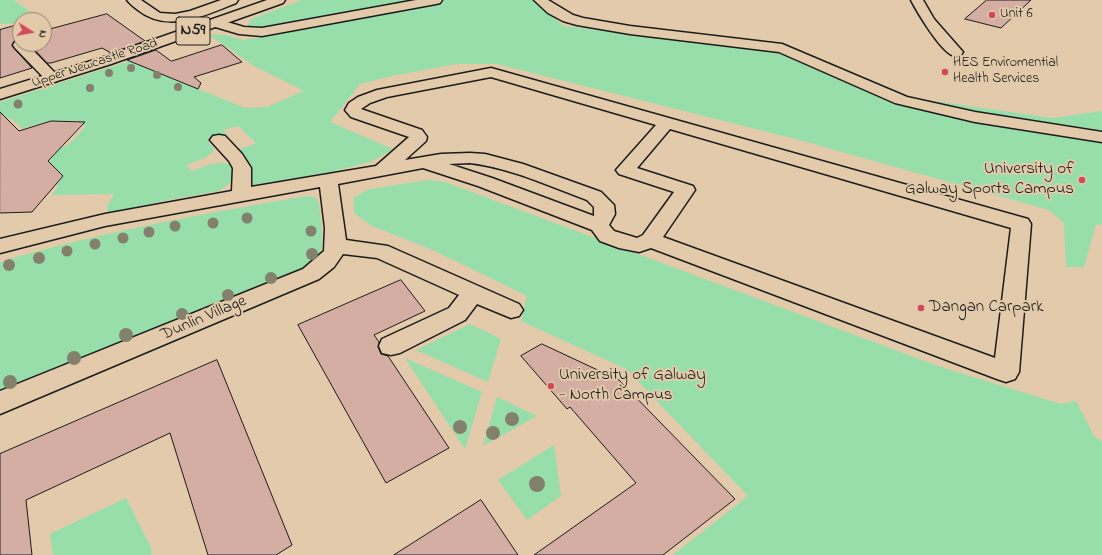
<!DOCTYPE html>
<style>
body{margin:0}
#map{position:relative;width:1102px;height:555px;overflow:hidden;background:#e2caaa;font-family:"Indie Flower",sans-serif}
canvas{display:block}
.north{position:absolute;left:12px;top:12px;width:40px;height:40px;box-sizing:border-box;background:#e2caaa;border:1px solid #938471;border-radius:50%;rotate:101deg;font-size:11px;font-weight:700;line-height:16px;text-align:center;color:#1c1c1c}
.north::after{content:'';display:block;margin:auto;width:14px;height:18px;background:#d1495b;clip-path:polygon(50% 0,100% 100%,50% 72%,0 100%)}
</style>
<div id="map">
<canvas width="1102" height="555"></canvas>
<div class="north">N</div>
</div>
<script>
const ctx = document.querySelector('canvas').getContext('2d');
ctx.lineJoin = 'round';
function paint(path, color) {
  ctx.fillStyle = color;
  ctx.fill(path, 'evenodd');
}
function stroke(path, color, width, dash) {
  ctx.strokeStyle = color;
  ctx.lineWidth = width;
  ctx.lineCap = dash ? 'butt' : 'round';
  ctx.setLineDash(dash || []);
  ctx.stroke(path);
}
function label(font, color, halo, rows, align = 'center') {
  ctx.font = font + ' "Indie Flower",sans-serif';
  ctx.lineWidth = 4;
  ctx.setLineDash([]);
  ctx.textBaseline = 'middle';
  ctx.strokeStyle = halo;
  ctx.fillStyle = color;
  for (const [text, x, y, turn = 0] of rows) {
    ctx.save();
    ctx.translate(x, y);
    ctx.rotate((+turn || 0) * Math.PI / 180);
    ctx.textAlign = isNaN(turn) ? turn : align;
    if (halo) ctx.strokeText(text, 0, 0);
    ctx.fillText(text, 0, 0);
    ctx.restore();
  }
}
const green = new Path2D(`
 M 0,0 L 14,0 L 41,20 L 20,20 L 20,23 L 0,24 Z
 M 302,0 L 532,0 L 564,26 L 772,50 L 865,91 L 1052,118 L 1102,111 L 1102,225 L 1096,224 L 1084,267 L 1066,267 L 1064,223 L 1049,210 L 799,140 L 497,64 L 457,64 L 392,76 L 360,84 L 330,122 L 393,149 L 373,161 L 320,175 L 252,185 L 250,184 L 250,165 L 238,150 L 256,143 L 238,126 L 223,130 L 227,134 L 208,141 L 214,149 L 213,152 L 205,158 L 186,165 L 192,171 C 205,167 220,158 233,166 L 234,169 L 230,183 L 219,191 L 163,201 L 108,214 L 107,206 L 114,194 L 52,195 L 59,185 L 0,187 L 0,177 L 3,179 L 52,160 L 46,153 L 68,145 L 85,127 L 80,121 C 58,120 44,121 23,129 L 10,118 L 0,121 L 0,102 L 129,61 L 245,108 L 267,107 L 304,91 L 254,66 L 211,36 L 211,34 L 225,35 L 244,40 L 279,34 L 275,28 L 247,28 L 251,19 Z
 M 428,180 L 445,182 L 938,366 L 1061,404 L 1076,401 L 1094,436 L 1102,442 L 1102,555 L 673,555 L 748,496 L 626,369 L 521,321 L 527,296 L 435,251 L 372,226 L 354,213 L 354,197 L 370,189 Z
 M 306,196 L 314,197 L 318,200 C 320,212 326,246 319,256 C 314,262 307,266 302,271 L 0,393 L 0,262 C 101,232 202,214 306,196 Z
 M 470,324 L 501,339 L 488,382 L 416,350 Z
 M 405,358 L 482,392 L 465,449 Z
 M 497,397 L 537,416 L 483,446 Z
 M 554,445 L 561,496 L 527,520 L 498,480 Z
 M 126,498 L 152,550 L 151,555 L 53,555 L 50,534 Z`);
const building = new Path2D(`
 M 987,0 L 1031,0 L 1001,28 L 965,19 Z
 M 107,14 L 145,41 L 111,53 L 102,48 L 51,63 L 47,63 L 29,44 L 44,44 L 44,31 Z
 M 14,26 L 20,31 L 20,40 L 14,41 L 12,46 L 32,68 L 0,78 L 0,30 Z
 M 222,45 L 242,62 L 194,77 L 201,83 L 198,89 L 127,60 L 156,50 L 171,61 Z
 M 0,112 L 19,131 L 51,121 L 85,122 L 48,161 L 63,176 L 32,212 L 0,213 Z
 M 401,280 L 425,311 L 374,335 L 379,342 L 378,347 L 381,354 L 388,356 L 449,448 L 386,483 L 298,325 Z
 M 542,344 L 619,380 L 735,499 L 663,555 L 534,555 L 636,483 L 570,407 L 567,409 L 521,356 Z
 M 217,360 L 292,545 L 276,555 L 208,555 L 170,433 L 26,500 L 32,555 L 0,555 L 0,454 Z
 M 481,500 L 518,555 L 394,555 Z`);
const minor = new Path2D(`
 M 127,0 L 141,0 L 160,13 L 175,14 L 190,11 L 221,0 L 238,0 L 236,3 C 206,15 168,34 138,10 C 134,7 130,4 127,0 Z
 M 416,0 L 442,0 L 440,3 L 436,4 L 262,36 L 239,34 L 212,26 L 210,23 L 212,20 L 217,19 L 244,27 L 262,28 Z
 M 534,0 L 548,0 L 573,15 L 583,18 L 630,26 L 782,44 L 907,97 L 975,112 L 1102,132 L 1102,142 L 975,122 L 895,103 L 779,52 L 630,34 L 577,25 L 563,21 L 548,13 Z
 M 911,0 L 923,0 L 934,19 L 963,52 L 961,55 C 958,56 955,57 952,55 C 940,50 917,12 911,0 Z
 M 20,41 L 20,44 L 27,44 L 57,75 L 60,78 L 57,81 L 52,83 L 47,81 L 15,48 L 13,45 L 15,42 Z
 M 491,68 L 1028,219 L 1031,224 L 1019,372 L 1015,379 L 1006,382 L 997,379 L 651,248 L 639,252 L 619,248 L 600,241 L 592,230 L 478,186 L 423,168 L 338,184 L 346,240 L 388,246 L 519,304 L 523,310 L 519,316 L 511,318 L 477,304 L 465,320 L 400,353 L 391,355 L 382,353 L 379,346 L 382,339 L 449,308 L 459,295 L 377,258 L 343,254 L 334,267 L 319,279 L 0,414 L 0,391 L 303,269 L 324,251 L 325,228 L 320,187 L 105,226 L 0,253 L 0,239 L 105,214 L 232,191 L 233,168 L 229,161 L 210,140 L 213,136 L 219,135 L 225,136 L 242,154 L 251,168 L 251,187 L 376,166 L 409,137 L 351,117 L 345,110 L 349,103 L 358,97 L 377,90 ZM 491,77 L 656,125 L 616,170 L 619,174 L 674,192 L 643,235 L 637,238 L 614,231 L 609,225 L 615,214 L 614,205 L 601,192 L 523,164 L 485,154 L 470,153 L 441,154 L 405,160 L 426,141 L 427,137 L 422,130 L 361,109 L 370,103 L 387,97 ZM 670,129 L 1011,228 L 995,358 L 663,237 L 695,190 L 693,186 L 637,168 ZM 470,163 C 511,168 549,186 587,200 L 594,207 L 594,216 L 492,178 L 449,164 Z`);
const major = new Path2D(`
 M 267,0 L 285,0 L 283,3 L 111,64 L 0,99 L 0,89 L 101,58 Z`);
const trees = [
 [131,68,4],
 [109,73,4],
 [157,75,4],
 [178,87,4],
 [90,88,4],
 [18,104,4.5],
 [247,218,5.5],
 [213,223,5.5],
 [175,226,5.5],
 [311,231,5.5],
 [149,232,5.5],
 [123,238,5.5],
 [95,244,5.5],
 [67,251,5.5],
 [312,254,6],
 [39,258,6],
 [9,265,6],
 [271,278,6],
 [228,295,6],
 [182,314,6],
 [126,335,7],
 [74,358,7],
 [10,382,7],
 [512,419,7],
 [460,427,7],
 [493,433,7],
 [537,484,8]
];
const markers = [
 [992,15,4,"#d1495b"],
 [945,72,4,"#d1495b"],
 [1082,180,4,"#d1495b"],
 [921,308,4,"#d1495b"],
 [551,386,4,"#d1495b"]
];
const farPoinames = [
 ["Unit 6",1000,15],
 ["HES Enviromential",953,64],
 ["Health Services",953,80]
];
const farStreetnames = [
 ["Upper Newcastle Road",95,64,-18]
];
const shields = [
 [193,31,34]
];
const shieldNames = [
 ["N59",193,31]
];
const poiNames = [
 ["University of",1074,170,"right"],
 ["Galway Sports Campus",1074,190,"right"],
 ["Dangan Carpark",929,308],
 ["University of Galway",559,376],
 ["- North Campus",559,396]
];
const streetNames = [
 ["Dunlin Village",204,319,-23]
];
paint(green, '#98deab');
paint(building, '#d5aea3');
stroke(building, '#1c1c1c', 1);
stroke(minor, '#1c1c1c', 3);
stroke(major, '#1c1c1c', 3);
paint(minor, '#e2caaa');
paint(major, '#e2caaa');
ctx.fillStyle = '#83806c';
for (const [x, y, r] of trees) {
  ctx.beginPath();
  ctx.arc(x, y, r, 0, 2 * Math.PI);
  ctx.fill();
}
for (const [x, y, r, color] of markers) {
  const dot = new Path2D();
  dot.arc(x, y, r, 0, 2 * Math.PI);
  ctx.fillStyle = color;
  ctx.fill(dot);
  stroke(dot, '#e2caaa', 1.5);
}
label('14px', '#1c1c1c', '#e2caaa', farPoinames, 'left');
label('14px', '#1c1c1c', '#e2caaa', farStreetnames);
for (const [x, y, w] of shields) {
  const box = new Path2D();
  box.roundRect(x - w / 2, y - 14, w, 28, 3);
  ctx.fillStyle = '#e2caaa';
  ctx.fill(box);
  stroke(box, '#1c1c1c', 1);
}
label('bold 16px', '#1c1c1c', null, shieldNames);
label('17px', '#1c1c1c', '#e2caaa', poiNames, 'left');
label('17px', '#1c1c1c', '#e2caaa', streetNames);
</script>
